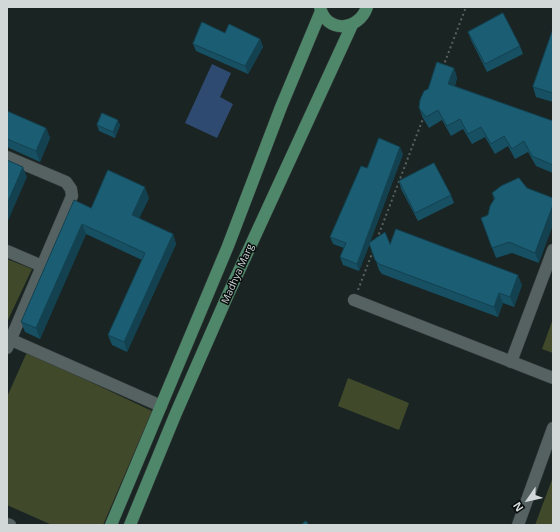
<!DOCTYPE html>
<style>
body{margin:0}
#map{position:relative;width:560px;height:532px;overflow:hidden;background:#1a2423;font-family:"Open Sans",sans-serif}
canvas{display:block}
.frame{position:absolute;inset:0;border:8px solid #d2d8d8;pointer-events:none}
.north{position:absolute;left:508px;top:480px;width:40px;height:40px;-webkit-text-stroke:3px #080c0c;paint-order:stroke;rotate:236deg;font-size:11px;font-weight:700;line-height:16px;text-align:center;color:#d2d8d8}
.north::after{content:'';display:block;margin:auto;width:14px;height:18px;background:#d2d8d8;clip-path:polygon(50% 0,100% 100%,50% 72%,0 100%)}
</style>
<div id="map">
<canvas width="560" height="532"></canvas>
<div class="frame"></div>
<div class="north">N</div>
</div>
<script>
const ctx = document.querySelector('canvas').getContext('2d');
ctx.lineJoin = 'round';
function paint(path, color) {
  ctx.fillStyle = color;
  ctx.fill(path, 'evenodd');
}
function stroke(path, color, width, dash) {
  ctx.strokeStyle = color;
  ctx.lineWidth = width;
  ctx.lineCap = dash ? 'butt' : 'round';
  ctx.setLineDash(dash || []);
  ctx.stroke(path);
}
function label(font, color, halo, rows, align = 'center') {
  ctx.font = font + ' "Open Sans",sans-serif';
  ctx.lineWidth = 3;
  ctx.setLineDash([]);
  ctx.textBaseline = 'middle';
  ctx.strokeStyle = halo;
  ctx.fillStyle = color;
  for (const [text, x, y, turn = 0] of rows) {
    ctx.save();
    ctx.translate(x, y);
    ctx.rotate((+turn || 0) * Math.PI / 180);
    ctx.textAlign = isNaN(turn) ? turn : align;
    if (halo) ctx.strokeText(text, 0, 0);
    ctx.fillText(text, 0, 0);
    ctx.restore();
  }
}
const green = new Path2D(`
 M 7,259 L 32,269 L 7,322 Z
 M 553,319 L 553,353 L 542,349 Z
 M 27,352 L 152,411 L 103,525 L 52,525 L 7,505 L 7,397 Z
 M 348,378 L 409,403 L 399,430 L 338,406 Z
 M 553,477 L 553,525 L 535,525 Z`);
const water = new Path2D(`
 M 212,64 L 231,73 L 220,97 L 233,104 L 217,138 L 185,123 Z`);
const path = new Path2D(`
 M 443,67 L 466,7
 M 377,239 L 424,116
 M 358,290 L 373,251`);
const minor = new Path2D(`
 M 7,157 L 66,182 L 71,189 L 72,196 L 7,348
 M 7,251 L 42,266
 M 354,300 L 553,378
 M 7,338 L 161,406
 M 511,362 L 553,250
 M 7,524 L 10,525
 M 518,525 L 553,428`);
const major = new Path2D(`
 M 320,7 C 326,34 359,31 367,7
 M 111,525 L 228,246 L 281,107 L 321,11
 M 130,525 L 176,413 L 226,299 L 352,25`);
const wall = new Path2D(`
 M 553,29 L 553,102 L 536,97 L 533,87 Z
 M 468,32 L 520,46 L 523,54 L 487,72 L 471,40 Z
 M 225,33 L 260,39 L 263,47 L 248,74 L 196,51 L 193,44 Z
 M 454,68 L 457,78 L 455,86 L 553,121 L 553,173 L 536,166 L 528,152 L 515,159 L 508,146 L 495,154 L 485,137 L 472,144 L 463,129 L 451,136 L 442,120 L 429,128 L 423,118 L 419,108 Z
 M 7,111 L 46,128 L 50,138 L 40,162 L 7,147 Z
 M 97,125 L 120,125 L 115,138 L 99,131 Z
 M 403,154 L 370,242 L 390,244 L 522,285 L 514,307 L 503,303 L 498,317 L 382,274 L 379,270 L 370,243 L 359,271 L 343,265 L 340,257 L 344,248 L 333,244 L 330,237 L 367,168 Z
 M 519,178 L 539,263 L 512,253 L 496,258 L 481,218 L 488,215 L 494,200 L 492,193 Z
 M 399,181 L 451,195 L 454,203 L 418,221 L 401,189 Z
 M 149,198 L 139,218 L 173,234 L 176,244 L 127,352 L 112,345 L 108,335 L 142,260 L 86,234 L 40,339 L 25,332 L 21,322 L 91,208 Z`);
const shadedWall = new Path2D(`
 M 260,39 L 263,47 L 248,74 L 245,66 Z
 M 454,68 L 457,78 L 452,94 L 448,84 Z
 M 118,120 L 120,125 L 115,138 L 113,132 Z
 M 46,128 L 50,138 L 40,162 L 36,151 Z
 M 400,147 L 403,154 L 359,271 L 357,264 Z
 M 23,167 L 27,177 L 7,223 L 7,204 Z
 M 145,187 L 149,198 L 136,225 L 132,215 Z
 M 553,205 L 553,225 L 539,263 L 535,253 Z
 M 82,224 L 86,234 L 40,339 L 36,328 Z
 M 173,234 L 176,244 L 127,352 L 124,342 Z
 M 518,275 L 522,285 L 514,307 L 510,297 Z
 M 499,293 L 503,303 L 498,317 L 494,307 Z`);
const building = new Path2D(`
 M 503,13 L 520,46 L 485,64 L 468,32 Z
 M 202,22 L 225,33 L 229,24 L 260,39 L 245,66 L 193,44 Z
 M 553,29 L 553,93 L 533,87 Z
 M 437,62 L 454,68 L 448,84 L 553,121 L 553,165 L 532,156 L 524,141 L 512,149 L 504,136 L 491,144 L 481,127 L 468,134 L 460,119 L 447,126 L 438,110 L 426,117 L 419,108 L 420,100 L 424,91 L 428,89 Z
 M 7,111 L 46,128 L 36,151 L 7,139 Z
 M 102,113 L 118,120 L 113,132 L 97,125 Z
 M 379,138 L 400,147 L 357,264 L 340,257 L 346,243 L 330,237 L 361,166 L 367,168 Z
 M 7,160 L 23,167 L 7,204 Z
 M 434,163 L 451,195 L 415,213 L 399,181 Z
 M 108,170 L 145,187 L 132,215 L 173,234 L 124,342 L 108,335 L 145,253 L 82,224 L 36,328 L 21,322 L 74,200 L 91,208 Z
 M 519,178 L 527,188 L 553,198 L 553,205 L 535,253 L 509,242 L 492,248 L 481,218 L 488,215 L 490,206 L 495,198 L 492,193 L 501,186 Z
 M 396,229 L 518,275 L 510,297 L 499,293 L 494,307 L 379,264 L 375,260 L 369,243 L 385,232 L 390,244 Z
 M 306,521 L 309,525 L 301,525 Z`);
const streetNames = [
 ["Madhya Marg",238,274,-66]
];
paint(green, '#404a2b');
paint(water, '#2f4a70');
stroke(minor, '#363e3e', 13);
stroke(major, '#363e3e', 13);
stroke(path, '#586160', 2, [2, 3]);
stroke(minor, '#566261', 12);
stroke(major, '#4e8769', 12);
paint(wall, '#175063');
paint(shadedWall, '#134150');
paint(building, '#1b5d73');
stroke(building, '#134150', 1);
label('10px', '#d2d8d8', '#080c0c', streetNames);
</script>
